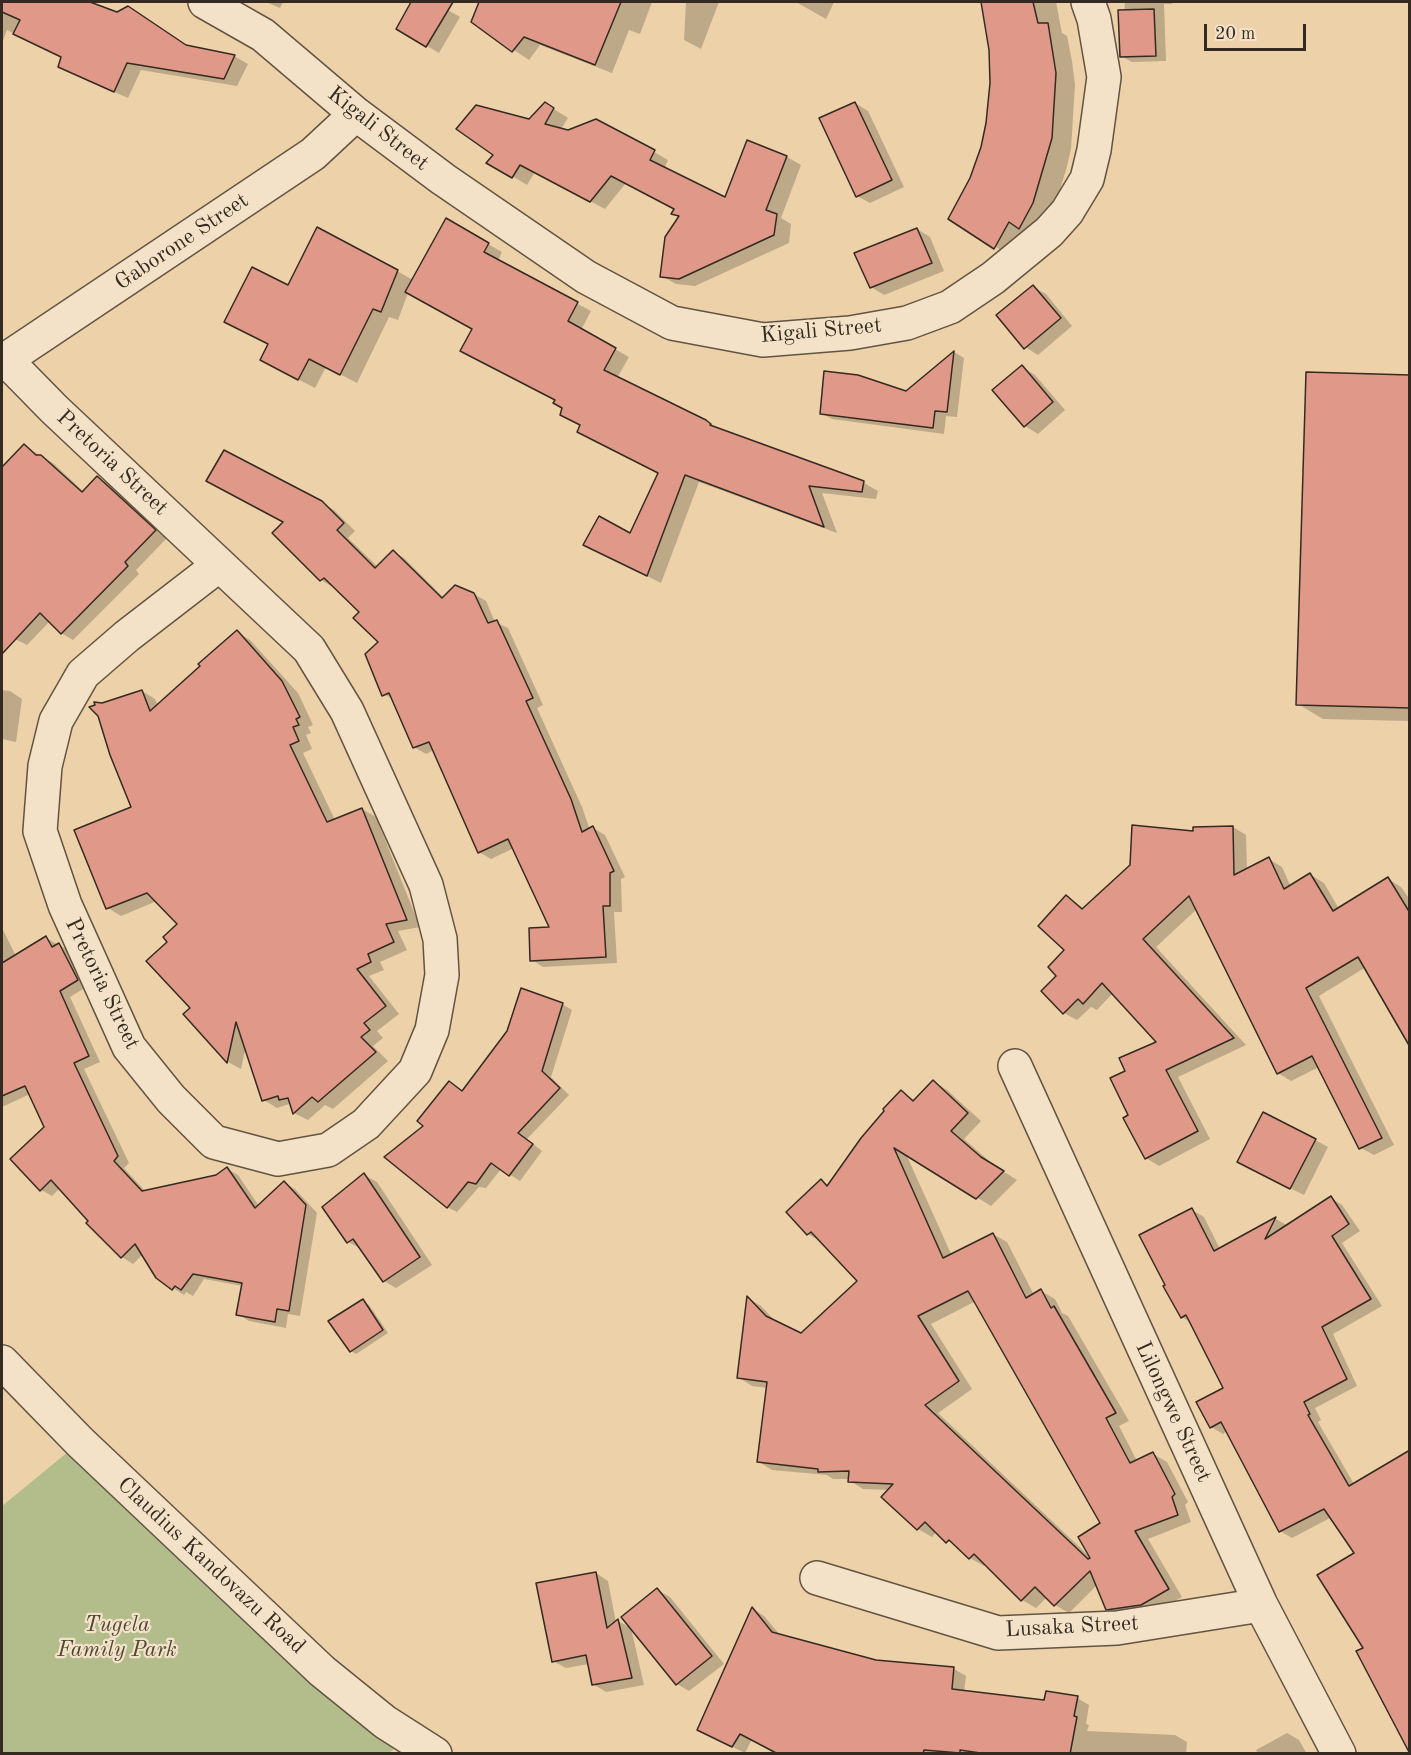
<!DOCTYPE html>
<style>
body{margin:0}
#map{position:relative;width:1411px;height:1755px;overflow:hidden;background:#edd2a9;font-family:"Old Standard TT",serif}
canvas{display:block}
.frame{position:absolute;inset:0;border:3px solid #342a21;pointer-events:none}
.scale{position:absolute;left:1204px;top:24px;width:102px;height:27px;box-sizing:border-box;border:3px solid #342a21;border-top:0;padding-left:8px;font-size:18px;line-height:21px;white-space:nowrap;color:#342a21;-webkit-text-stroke:4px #f3e2c7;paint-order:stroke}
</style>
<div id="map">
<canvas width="1411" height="1755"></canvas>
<div class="frame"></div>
<div class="scale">20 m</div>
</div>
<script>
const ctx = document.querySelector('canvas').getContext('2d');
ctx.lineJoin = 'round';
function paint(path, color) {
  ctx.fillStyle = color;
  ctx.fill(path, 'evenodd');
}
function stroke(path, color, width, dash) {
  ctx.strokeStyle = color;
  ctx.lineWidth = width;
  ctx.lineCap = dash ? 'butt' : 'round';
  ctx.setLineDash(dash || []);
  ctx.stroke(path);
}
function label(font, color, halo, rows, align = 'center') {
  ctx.font = font + ' "Old Standard TT",serif';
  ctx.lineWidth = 4.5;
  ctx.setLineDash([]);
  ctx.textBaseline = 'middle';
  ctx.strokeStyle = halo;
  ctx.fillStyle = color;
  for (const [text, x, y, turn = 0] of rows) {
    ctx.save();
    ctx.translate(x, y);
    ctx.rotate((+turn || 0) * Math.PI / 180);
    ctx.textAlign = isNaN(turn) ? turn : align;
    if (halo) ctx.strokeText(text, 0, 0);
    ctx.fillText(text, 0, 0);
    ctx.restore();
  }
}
const green = new Path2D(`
 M 80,1442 L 408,1737 L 388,1754 L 2,1754 L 2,1506 Z`);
const shadow = new Path2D(`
 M 2,2 L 86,2 L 117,13 L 188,47 L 234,56 L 248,64 L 237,86 L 141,70 L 128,98 L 73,74 L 60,66 L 62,58 L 7,30 L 2,43 Z
 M 266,2 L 283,2 L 280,8 Z
 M 413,2 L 438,2 L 446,9 L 460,17 L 439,53 L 398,29 Z
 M 480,2 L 572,2 L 576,8 L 579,2 L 652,2 L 640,34 L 629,30 L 612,73 L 540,45 L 529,60 L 472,22 Z
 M 686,2 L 719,2 L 701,49 L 684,40 Z
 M 796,2 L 834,2 L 826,19 Z
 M 982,2 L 1056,2 L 1062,33 L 1067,36 L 1072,61 L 1075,85 L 1071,149 L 1066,170 L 1052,214 L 1014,258 L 950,219 L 971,178 L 982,148 L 987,124 L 991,83 L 990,50 Z
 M 1125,2 L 1172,2 L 1172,4 L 1164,4 L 1166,61 L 1132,62 L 1121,56 Z
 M 855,103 L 868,111 L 904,187 L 870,203 L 857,196 Z
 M 546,104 L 568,118 L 561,129 L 654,152 L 668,160 L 664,169 L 725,199 L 748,142 L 787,157 L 801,165 L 781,218 L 791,224 L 789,243 L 695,286 L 676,284 L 662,276 L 679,217 L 673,214 L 676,209 L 626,183 L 605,209 L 535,172 L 527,185 L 489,162 Z
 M 446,220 L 502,252 L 498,261 L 591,311 L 581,330 L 629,357 L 617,378 L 720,431 L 864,483 L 878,491 L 876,499 L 822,493 L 837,533 L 699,482 L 661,583 L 599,552 L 630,535 L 660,473 L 582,425 L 556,400 L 474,329 L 408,293 L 398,320 L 389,317 L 357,383 L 326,367 L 315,388 L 278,369 L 269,345 L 289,287 L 397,271 L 413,280 Z
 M 917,229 L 930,237 L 944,271 L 884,295 L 871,287 Z
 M 1033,287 L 1046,294 L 1072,326 L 1038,355 L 1025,347 Z
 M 954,352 L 964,358 L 957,417 L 946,416 L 944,434 L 832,419 L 821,413 L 906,392 Z
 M 1022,367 L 1035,375 L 1065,410 L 1038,434 L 1025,426 L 994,391 Z
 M 1410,377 L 1410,721 L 1323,719 L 1298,704 Z
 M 24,446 L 53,463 L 84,492 L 98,478 L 109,484 L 167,538 L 136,570 L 139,574 L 73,640 L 61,633 L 50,621 L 27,645 L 15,639 L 2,626 L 2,469 Z
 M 321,503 L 334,510 L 355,531 L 348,538 L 378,567 L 393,552 L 404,558 L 444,598 L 474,594 L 486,601 L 495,622 L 508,628 L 543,705 L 537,708 L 582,807 L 590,830 L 593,828 L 605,835 L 625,877 L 621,879 L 622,912 L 614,912 L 617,963 L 543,967 L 532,960 L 551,928 L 514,848 L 491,859 L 479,852 L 434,750 L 426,754 L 414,747 L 394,700 L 384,694 L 380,642 L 361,612 L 333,587 L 321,580 Z
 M 237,632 L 250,640 L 298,693 L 313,725 L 308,727 L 311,733 L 306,735 L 312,749 L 303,753 L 335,820 L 362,809 L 376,817 L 420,927 L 398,931 L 407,950 L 380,962 L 384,970 L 369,976 L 399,1014 L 377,1031 L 383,1038 L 373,1046 L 388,1061 L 333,1109 L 325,1105 L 308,1120 L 294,1113 L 292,1106 L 289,1104 L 277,1108 L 264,1100 L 246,1046 L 241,1069 L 228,1062 L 185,1014 L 192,1008 L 179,925 L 157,901 L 121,916 L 108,908 L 133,808 L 102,705 L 142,691 L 155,699 L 158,706 Z
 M 2,690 L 10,691 L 22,699 L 16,742 L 2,739 Z
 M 1233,827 L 1246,835 L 1247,870 L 1269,859 L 1282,867 L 1291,887 L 1311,875 L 1324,883 L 1339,909 L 1388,879 L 1401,887 L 1410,900 L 1410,1044 L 1366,967 L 1319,996 L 1394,1145 L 1374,1155 L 1361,1148 L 1319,1067 L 1291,1081 L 1278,1073 L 1197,909 L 1156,947 L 1246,1045 L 1178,1077 L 1210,1139 L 1159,1166 L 1146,1158 L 1130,1116 L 1159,1043 L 1113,993 L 1097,1010 L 1091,1007 L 1077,1020 L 1064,1013 L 1058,976 L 1066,949 L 1066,896 L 1085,909 L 1194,833 Z
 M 2,928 L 16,956 L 46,938 L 70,951 L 88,986 L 70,997 L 100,1062 L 84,1069 L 129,1163 L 124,1168 L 146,1192 L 216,1176 L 227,1169 L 238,1175 L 259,1206 L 284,1183 L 295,1189 L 317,1213 L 300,1316 L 288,1314 L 286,1328 L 249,1321 L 238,1314 L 243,1286 L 204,1279 L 193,1296 L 186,1292 L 184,1295 L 173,1288 L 143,1254 L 133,1264 L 122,1257 L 88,1223 L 90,1221 L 60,1188 L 52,1196 L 41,1190 L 12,1159 L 46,1127 L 30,1094 L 2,1107 Z
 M 562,1004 L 572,1010 L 551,1077 L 569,1095 L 527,1139 L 542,1151 L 520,1181 L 501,1169 L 486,1188 L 479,1187 L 457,1212 L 447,1207 L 425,1126 L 450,1083 L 464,1092 Z
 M 934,1082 L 947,1090 L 981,1121 L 964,1139 L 996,1167 L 1017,1180 L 991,1206 L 906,1154 L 952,1256 L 993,1234 L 1007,1242 L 1034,1295 L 1041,1291 L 1055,1299 L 1062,1313 L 1068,1316 L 1129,1421 L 1119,1426 L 1137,1461 L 1153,1454 L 1167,1462 L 1188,1502 L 1185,1505 L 1191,1522 L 1148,1539 L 1182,1597 L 1156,1612 L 1121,1617 L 1107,1609 L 1097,1585 L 1069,1613 L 1055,1605 L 1047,1597 L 1036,1608 L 1022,1600 L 985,1564 L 984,1566 L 970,1558 L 937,1531 L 932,1537 L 918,1529 L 883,1497 L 889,1490 L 863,1489 L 850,1481 L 850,1479 L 833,1479 L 827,1475 L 772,1470 L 759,1462 L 768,1388 L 752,1386 L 738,1377 L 748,1298 L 761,1306 L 778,1324 L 801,1335 L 859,1281 L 823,1243 L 808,1234 L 788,1213 L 822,1181 L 829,1186 L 901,1092 L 916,1101 ZM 976,1301 L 1102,1524 L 1090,1557 L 938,1413 L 972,1389 L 931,1324 Z
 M 1315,1140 L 1328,1147 L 1304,1195 L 1252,1169 Z
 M 364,1175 L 377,1182 L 432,1265 L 396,1288 L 384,1281 L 362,1249 L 348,1242 Z
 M 1331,1198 L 1342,1205 L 1360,1231 L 1342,1243 L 1382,1306 L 1333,1334 L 1357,1386 L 1315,1408 L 1321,1420 L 1318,1422 L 1354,1484 L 1410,1749 L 1385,1707 L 1358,1652 L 1365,1649 L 1357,1553 L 1332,1517 L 1292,1538 L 1280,1531 L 1227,1431 L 1223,1434 L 1211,1427 L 1225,1389 L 1191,1323 L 1182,1317 L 1192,1210 L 1204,1217 L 1220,1249 L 1276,1219 L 1288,1226 Z
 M 363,1301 L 369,1305 L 388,1333 L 356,1354 L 351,1351 Z
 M 596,1573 L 608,1581 L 616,1623 L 618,1621 L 631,1628 L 644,1685 L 606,1692 L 593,1684 L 589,1664 L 566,1668 L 553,1661 Z
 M 657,1590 L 670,1597 L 724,1664 L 689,1691 L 677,1684 Z
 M 753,1609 L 764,1616 L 780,1635 L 876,1662 L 954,1669 L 966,1676 L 964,1692 L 1045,1702 L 1077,1698 L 1089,1705 L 1086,1724 L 1089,1725 L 1087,1731 L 1175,1735 L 1187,1742 L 1186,1754 L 780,1754 L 752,1739 L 745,1753 L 711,1736 Z
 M 1287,1733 L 1299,1740 L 1307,1754 L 1258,1754 L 1256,1750 Z`);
const building = new Path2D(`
 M 2,2 L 90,2 L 117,12 L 128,6 L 186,45 L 235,55 L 224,79 L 127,63 L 114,92 L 58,67 L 61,57 L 13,34 L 20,20 L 2,12 Z
 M 411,2 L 453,2 L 426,47 L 396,29 Z
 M 479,2 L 621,2 L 595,65 L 524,37 L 512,52 L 471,22 Z
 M 981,2 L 1033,2 L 1038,23 L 1048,23 L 1056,73 L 1052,138 L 1033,203 L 1019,229 L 1009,222 L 994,249 L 948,219 L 970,178 L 981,147 L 986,123 L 990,83 L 989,50 Z
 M 1154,9 L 1156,56 L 1120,57 L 1118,10 Z
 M 545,102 L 554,108 L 545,124 L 568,130 L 596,119 L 655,150 L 650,160 L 725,197 L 747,140 L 787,156 L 766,210 L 777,214 L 774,235 L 679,279 L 660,277 L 665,237 L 679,216 L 671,214 L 674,209 L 611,176 L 590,202 L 520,165 L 512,178 L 486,163 L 493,155 L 456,129 L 476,105 L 529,119 Z
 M 855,102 L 892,180 L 856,197 L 819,118 Z
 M 446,218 L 489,243 L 484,252 L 578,302 L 568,321 L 616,348 L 604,370 L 706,420 L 711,424 L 710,425 L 864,481 L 862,492 L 809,486 L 824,527 L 685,475 L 647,576 L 583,545 L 599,516 L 630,533 L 658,473 L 577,432 L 580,425 L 560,415 L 562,408 L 553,403 L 555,400 L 460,351 L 472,329 L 405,292 Z
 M 317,227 L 398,270 L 381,312 L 373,309 L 340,375 L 309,359 L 298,380 L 260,360 L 268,344 L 224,322 L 252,267 L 288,285 Z
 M 917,228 L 932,263 L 870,288 L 854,253 Z
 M 1033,285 L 1061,318 L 1024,349 L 996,315 Z
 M 954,351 L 947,412 L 935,411 L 933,428 L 820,414 L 824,371 L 858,375 L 906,391 Z
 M 1022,365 L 1053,402 L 1024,427 L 992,390 Z
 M 1306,372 L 1410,375 L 1410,708 L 1296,705 Z
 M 24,444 L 36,455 L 41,455 L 82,492 L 97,476 L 156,530 L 125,562 L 128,566 L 61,634 L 40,613 L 2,654 L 2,467 Z
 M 224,450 L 322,501 L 344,523 L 337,530 L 375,568 L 393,550 L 442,598 L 455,585 L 474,593 L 488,623 L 497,620 L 533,698 L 526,701 L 571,799 L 582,832 L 593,826 L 614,871 L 610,873 L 610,906 L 603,906 L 606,957 L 530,961 L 529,928 L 549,927 L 508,839 L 478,853 L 429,742 L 413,748 L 389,693 L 382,696 L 365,654 L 378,642 L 353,618 L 359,612 L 324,578 L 320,581 L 272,533 L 283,522 L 206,481 Z
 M 237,630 L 282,681 L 300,717 L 296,719 L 299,725 L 293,727 L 299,741 L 290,745 L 327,822 L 362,808 L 407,920 L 386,924 L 394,942 L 368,954 L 371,962 L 357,969 L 386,1006 L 364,1023 L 370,1030 L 361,1037 L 376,1052 L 318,1102 L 312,1097 L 293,1114 L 288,1098 L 279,1100 L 278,1096 L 262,1101 L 236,1022 L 227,1063 L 183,1014 L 190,1008 L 146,961 L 167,942 L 163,937 L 177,924 L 147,893 L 106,909 L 74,830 L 131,807 L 110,755 L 98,716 L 89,707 L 95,705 L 94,702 L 102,703 L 142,690 L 150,711 L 200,666 L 198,664 Z
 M 1132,825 L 1193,831 L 1193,827 L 1233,826 L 1234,875 L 1269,857 L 1284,889 L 1310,873 L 1333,911 L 1388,877 L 1410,913 L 1410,1047 L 1358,957 L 1306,988 L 1382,1138 L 1359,1149 L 1312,1056 L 1277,1074 L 1189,896 L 1143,939 L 1234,1038 L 1166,1070 L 1198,1131 L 1145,1159 L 1123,1118 L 1128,1115 L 1110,1078 L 1125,1071 L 1119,1058 L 1156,1042 L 1102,983 L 1083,1004 L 1078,999 L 1063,1014 L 1041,991 L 1056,976 L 1048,967 L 1064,950 L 1038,926 L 1066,895 L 1082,909 L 1130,865 Z
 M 46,936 L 52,947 L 59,943 L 78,980 L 60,991 L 89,1056 L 74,1063 L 118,1156 L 114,1161 L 142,1191 L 216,1175 L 227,1167 L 255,1208 L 284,1181 L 306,1205 L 289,1311 L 277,1309 L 275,1322 L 236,1315 L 242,1283 L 193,1274 L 181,1290 L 175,1286 L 172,1290 L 156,1278 L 135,1244 L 121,1258 L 86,1223 L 88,1221 L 51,1180 L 40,1191 L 10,1159 L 44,1127 L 25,1086 L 2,1096 L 2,963 Z
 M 521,988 L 563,1003 L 542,1071 L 560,1088 L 518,1133 L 533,1144 L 509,1176 L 491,1163 L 476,1184 L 468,1182 L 447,1208 L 384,1157 L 423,1126 L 417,1121 L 449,1081 L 462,1091 L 507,1031 Z
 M 933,1080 L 968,1113 L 951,1131 L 981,1157 L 1004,1171 L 976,1199 L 894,1148 L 943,1258 L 993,1233 L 1026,1298 L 1041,1289 L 1051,1308 L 1054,1306 L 1116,1413 L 1106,1418 L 1130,1463 L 1153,1452 L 1175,1494 L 1172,1497 L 1178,1515 L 1135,1531 L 1169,1589 L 1141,1605 L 1106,1610 L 1090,1571 L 1054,1606 L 1035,1587 L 1021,1601 L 974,1554 L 969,1559 L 949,1540 L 946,1543 L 925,1522 L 917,1530 L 881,1497 L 893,1484 L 848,1482 L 849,1471 L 818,1472 L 818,1469 L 757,1462 L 767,1382 L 737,1378 L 747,1296 L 766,1316 L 801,1333 L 857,1281 L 811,1232 L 807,1235 L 786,1212 L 821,1179 L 827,1186 L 861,1138 L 884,1111 L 883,1109 L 901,1090 L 913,1101 ZM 968,1291 L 1100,1523 L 1078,1537 L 1090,1558 L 1088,1559 L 925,1405 L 959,1381 L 918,1316 Z
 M 1263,1112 L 1316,1139 L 1290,1189 L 1237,1162 Z
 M 364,1173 L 420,1257 L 383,1282 L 353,1239 L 347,1243 L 322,1207 Z
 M 1331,1196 L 1349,1224 L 1332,1236 L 1371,1299 L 1322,1327 L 1347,1379 L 1304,1402 L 1310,1414 L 1308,1415 L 1349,1486 L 1410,1450 L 1410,1754 L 1356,1651 L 1363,1648 L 1317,1575 L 1354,1553 L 1324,1509 L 1279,1532 L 1221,1422 L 1210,1428 L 1196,1402 L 1223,1388 L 1186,1315 L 1181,1318 L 1163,1286 L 1165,1285 L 1139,1235 L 1192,1208 L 1214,1251 L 1276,1217 L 1265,1239 Z
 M 363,1299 L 383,1330 L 350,1352 L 328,1321 Z
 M 596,1572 L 607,1628 L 618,1619 L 632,1678 L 592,1685 L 586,1655 L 552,1662 L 536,1583 Z
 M 657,1588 L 712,1656 L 676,1685 L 621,1617 Z
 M 752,1607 L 772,1632 L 876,1660 L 954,1667 L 952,1689 L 1044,1700 L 1046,1691 L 1078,1696 L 1074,1716 L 1077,1717 L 1070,1754 L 987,1754 L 960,1750 L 960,1753 L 924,1750 L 923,1754 L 778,1754 L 740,1734 L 732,1747 L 697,1730 Z`);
const minor = new Path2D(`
 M 205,2 L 263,35 L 356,114 L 443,179 L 586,277 L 672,323 L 763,340 L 850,333 L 907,323 L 950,307 L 993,278 L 1049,232 L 1067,212 L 1087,179 L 1094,150 L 1104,77 L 1094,19 L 1088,2
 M 5,359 L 54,409 L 309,649 L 347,711 L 426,885 L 440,939 L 442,975 L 432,1030 L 415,1071 L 366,1124 L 328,1150 L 278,1159 L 214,1142 L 171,1099 L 129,1047 L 65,905 L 40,831 L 45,766 L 56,721 L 83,674 L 127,636 L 219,565
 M 2,362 L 313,154 L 356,114
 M 1015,1066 L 1261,1605 L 1339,1754
 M 817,1578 L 998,1633 L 1117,1628 L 1261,1605`);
const tertiary = new Path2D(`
 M 2,1362 L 80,1442 L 322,1671 L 385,1722 L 435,1754`);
const streetNames = [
 ["Kigali Street",378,129,38],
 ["Gaborone Street",182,242,-34],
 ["Kigali Street",821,331,-5],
 ["Pretoria Street",112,463,43],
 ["Pretoria Street",102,984,64],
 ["Lilongwe Street",1173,1412,65],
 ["Claudius Kandovazu Road",211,1566,43],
 ["Lusaka Street",1072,1627,-3]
];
const parkNames = [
 ["Tugela",117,1625],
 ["Family Park",117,1650]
];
paint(green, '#b3bd8c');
paint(shadow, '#0003');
paint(building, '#e09988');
stroke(building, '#342a21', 1.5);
stroke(minor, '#625443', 36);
stroke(tertiary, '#625443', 36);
stroke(minor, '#f3e2c7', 33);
stroke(tertiary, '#f3e2c7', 33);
label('22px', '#342a21', '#f3e2c7', streetNames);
label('italic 22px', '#4d4736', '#f3e2c7', parkNames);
</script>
